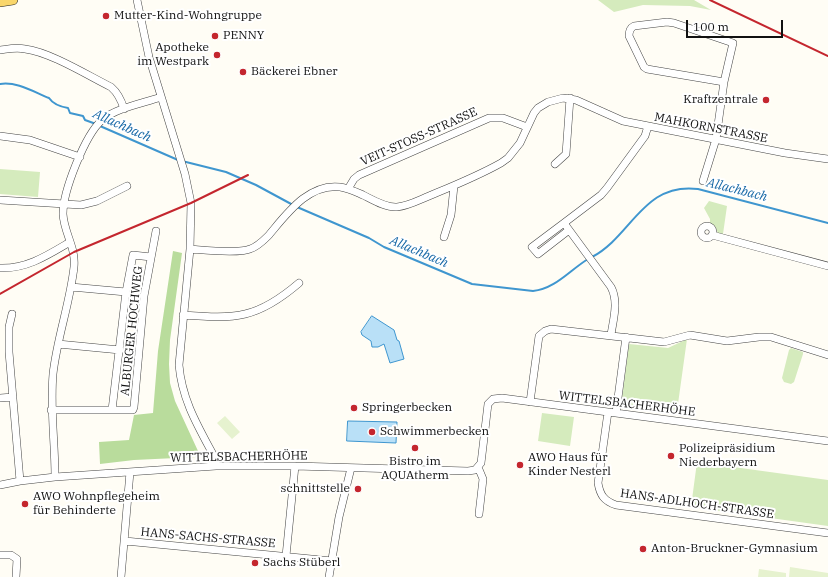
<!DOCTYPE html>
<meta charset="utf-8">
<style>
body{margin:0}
#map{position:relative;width:828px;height:577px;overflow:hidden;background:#fffdf5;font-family:"IBM Plex Serif",serif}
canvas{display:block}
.scale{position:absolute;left:686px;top:20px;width:97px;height:18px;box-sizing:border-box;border:2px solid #111;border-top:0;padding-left:5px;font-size:12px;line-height:14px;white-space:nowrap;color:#111;-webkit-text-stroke:3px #fff;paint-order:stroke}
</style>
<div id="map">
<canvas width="828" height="577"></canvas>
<div class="scale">100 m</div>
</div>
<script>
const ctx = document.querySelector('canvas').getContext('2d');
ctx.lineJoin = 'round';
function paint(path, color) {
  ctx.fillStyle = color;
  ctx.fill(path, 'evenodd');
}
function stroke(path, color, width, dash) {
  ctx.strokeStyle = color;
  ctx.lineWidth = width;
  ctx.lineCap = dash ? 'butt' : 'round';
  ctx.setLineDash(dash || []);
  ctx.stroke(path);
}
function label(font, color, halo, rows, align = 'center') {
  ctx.font = font + ' "IBM Plex Serif",serif';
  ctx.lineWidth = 4;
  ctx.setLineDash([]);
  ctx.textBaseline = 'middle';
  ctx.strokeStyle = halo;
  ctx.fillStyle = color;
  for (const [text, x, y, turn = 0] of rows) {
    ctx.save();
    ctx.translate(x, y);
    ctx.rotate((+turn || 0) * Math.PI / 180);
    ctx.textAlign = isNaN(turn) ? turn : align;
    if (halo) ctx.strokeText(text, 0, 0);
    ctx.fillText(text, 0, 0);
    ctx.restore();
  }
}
const green = new Path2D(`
 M 598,0 L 694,0 L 711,10 L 690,6 L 643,5 L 614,12 Z
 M 0,169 L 40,172 L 38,197 L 0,194 Z
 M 709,201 L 727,206 L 723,234 L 718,233 L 715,227 L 710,223 L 710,219 L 704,208 Z
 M 687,339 L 677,411 L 623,404 L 622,399 L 629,344 L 668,348 Z
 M 791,348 L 803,352 L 803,354 L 794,382 L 791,384 L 784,382 L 782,378 L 789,350 Z
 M 542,413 L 574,417 L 570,446 L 538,441 Z
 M 697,462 L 828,480 L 828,526 L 691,507 Z`);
const forest = new Path2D(`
 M 173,251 L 182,253 L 170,340 L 169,364 L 170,383 L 175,401 L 198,451 L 197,457 L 134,460 L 100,464 L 99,442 L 129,440 L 134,415 L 153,413 L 158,351 Z`);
const pitch = new Path2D(`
 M 225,416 L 240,432 L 232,439 L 217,423 Z
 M 790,567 L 828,573 L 828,577 L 789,577 Z
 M 759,569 L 786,573 L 786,577 L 758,577 Z`);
const water = new Path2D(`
 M 372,316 L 394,330 L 397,340 L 399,341 L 404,359 L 390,363 L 384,344 L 378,347 L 372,347 L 371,341 L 362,335 L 361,332 Z
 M 348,421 L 397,422 L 396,443 L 347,441 Z`);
const stream = new Path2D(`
 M 0,84 C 16,81 34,92 49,98 C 53,104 62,107 68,108 L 70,113 L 83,116 L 85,120 L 96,124
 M 100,126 L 178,160
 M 182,161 L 226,172 L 256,185 L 293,205
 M 297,207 L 369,238 L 384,247 L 472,284 L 533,291 C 555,289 570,270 588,259
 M 592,257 C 632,236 643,182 698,189 L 828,223`);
const minor = new Path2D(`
 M 137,0 L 149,57 L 185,174 L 191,203 L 190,249 L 179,365 C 182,401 199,428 216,460 L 216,466
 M 0,50 C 8,49 16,47 25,49 C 50,52 87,75 111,87 C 118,93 121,99 124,109
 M 0,136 L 30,140 L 80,157
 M 555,164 L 566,154 L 570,98
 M 703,181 L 716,139 L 724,82 L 733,43 L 674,23 L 667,22 L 634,26 C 630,28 629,31 629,36 L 644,67 L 647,69 L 724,82
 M 348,189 L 354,179 L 359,175 L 489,118 L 503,118 L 527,127
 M 0,200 L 81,205 L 97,201 L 127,186
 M 564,223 L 532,247 L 538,254 L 569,230
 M701 232a6 6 0 1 1 12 0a6 6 0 1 1-12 0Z
 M 712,235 L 828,266
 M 444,237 L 451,215 L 454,186
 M 190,249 C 204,250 238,254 250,249 C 257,247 263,241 268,236 C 286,215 308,183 340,187 C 348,188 356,192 363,195 C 373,200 386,208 397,207 C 408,206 419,200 429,196 C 453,186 478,176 501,163 L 508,158 L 520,143 L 534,113 L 538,108 L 548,102 L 563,98 L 576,100 L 623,121 L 785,153 L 828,159
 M 0,268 C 27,269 48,255 70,242
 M 71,287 L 126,292
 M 12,314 L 9,327 L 9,352 L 20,481
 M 183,315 C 236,319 257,319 299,283
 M 611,335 C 613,320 619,302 611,287 L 564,223 L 601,195 L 607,188 L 645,136 L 648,126
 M 58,344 L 120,350
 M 0,398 L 13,397
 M 530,402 L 539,336 L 545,331 L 551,329 L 664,342 L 690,335 L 727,341 L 759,337 L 771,337 L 828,355
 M 51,410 L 133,410 L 134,407 L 144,296 L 156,231
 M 112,410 L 126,292 L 133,255 L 151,257
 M 608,412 L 598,483 C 600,495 604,501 616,505 L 828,533
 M 616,413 L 626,337
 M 478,467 L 483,479 L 479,514
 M 55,477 C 55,442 50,409 53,374 C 57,338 70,303 74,267 C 76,247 64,233 63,214 C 63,191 85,135 102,120 C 116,108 144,103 161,97
 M 0,485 L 20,481 L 55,477 L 216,466 L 295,466 L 468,471 L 475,470 L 481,463 L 488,404 L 493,399 L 502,398 L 828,441
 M 125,541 L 332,561
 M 0,555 L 11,555 L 17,559 L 16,577
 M 286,556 L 295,466
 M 121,577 L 130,472
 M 329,577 L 339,517 L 351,468`);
const major = new Path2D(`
 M 0,2 L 13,0`);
const rail = new Path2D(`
 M 710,0 L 828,56
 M 0,294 L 74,252 L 191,203 L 248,175`);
const markers = [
 [106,16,4,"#c4262e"],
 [215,36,4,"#c4262e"],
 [217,55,4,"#c4262e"],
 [243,72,4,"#c4262e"],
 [766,100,4,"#c4262e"],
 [354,408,4,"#c4262e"],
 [372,432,4,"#c4262e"],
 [415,448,4,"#c4262e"],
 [671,456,4,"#c4262e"],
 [520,465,4,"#c4262e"],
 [358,489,4,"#c4262e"],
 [25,504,4,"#c4262e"],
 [643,549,4,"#c4262e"],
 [255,563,4,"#c4262e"]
];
const poiNames = [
 ["Mutter-Kind-Wohngruppe",114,16],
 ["PENNY",223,36],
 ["Apotheke",209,48,"right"],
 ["im Westpark",209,62,"right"],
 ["Bäckerei Ebner",251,72],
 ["Kraftzentrale",758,100,"right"],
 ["Springerbecken",362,408],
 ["Schwimmerbecken",380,432],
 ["Polizeipräsidium",679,449],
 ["Niederbayern",679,463],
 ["AWO Haus für",528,458],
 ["Kinder Nesterl",528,472],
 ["Bistro im",415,462,"center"],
 ["AQUAtherm",415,476,"center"],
 ["schnittstelle",350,489,"right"],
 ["AWO Wohnpflegeheim",33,497],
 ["für Behinderte",33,511],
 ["Anton-Bruckner-Gymnasium",651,549],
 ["Sachs Stüberl",263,563]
];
const streetNames = [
 ["MAHKORNSTRASSE",711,128,11],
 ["VEIT-STOSS-STRASSE",419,137,-24],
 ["ALBURGER HOCHWEG",132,331,-84],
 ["WITTELSBACHERHÖHE",627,404,7],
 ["WITTELSBACHERHÖHE",239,457,-1],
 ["HANS-ADLHOCH-STRASSE",697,504,8],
 ["HANS-SACHS-STRASSE",208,538,5]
];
const waterNames = [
 ["Allachbach",122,126,24],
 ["Allachbach",737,190,14],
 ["Allachbach",419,252,23]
];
paint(green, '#d5ebbd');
paint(forest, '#b9dc9c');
paint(pitch, '#e6f2cf');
paint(water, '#b9e0f7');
stroke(water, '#3f96cf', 1);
stroke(stream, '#3f96cf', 2);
stroke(minor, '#444', 8);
stroke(major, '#222', 10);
stroke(minor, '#fff', 7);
stroke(major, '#f9d66b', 9);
stroke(rail, '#c4262e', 2);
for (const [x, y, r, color] of markers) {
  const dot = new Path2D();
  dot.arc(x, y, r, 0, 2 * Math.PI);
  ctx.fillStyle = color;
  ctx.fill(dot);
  stroke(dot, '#fff', 1.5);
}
label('12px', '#111', '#fff', poiNames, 'left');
label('12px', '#111', '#fff', streetNames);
label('italic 13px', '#1768a6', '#fff', waterNames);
</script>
